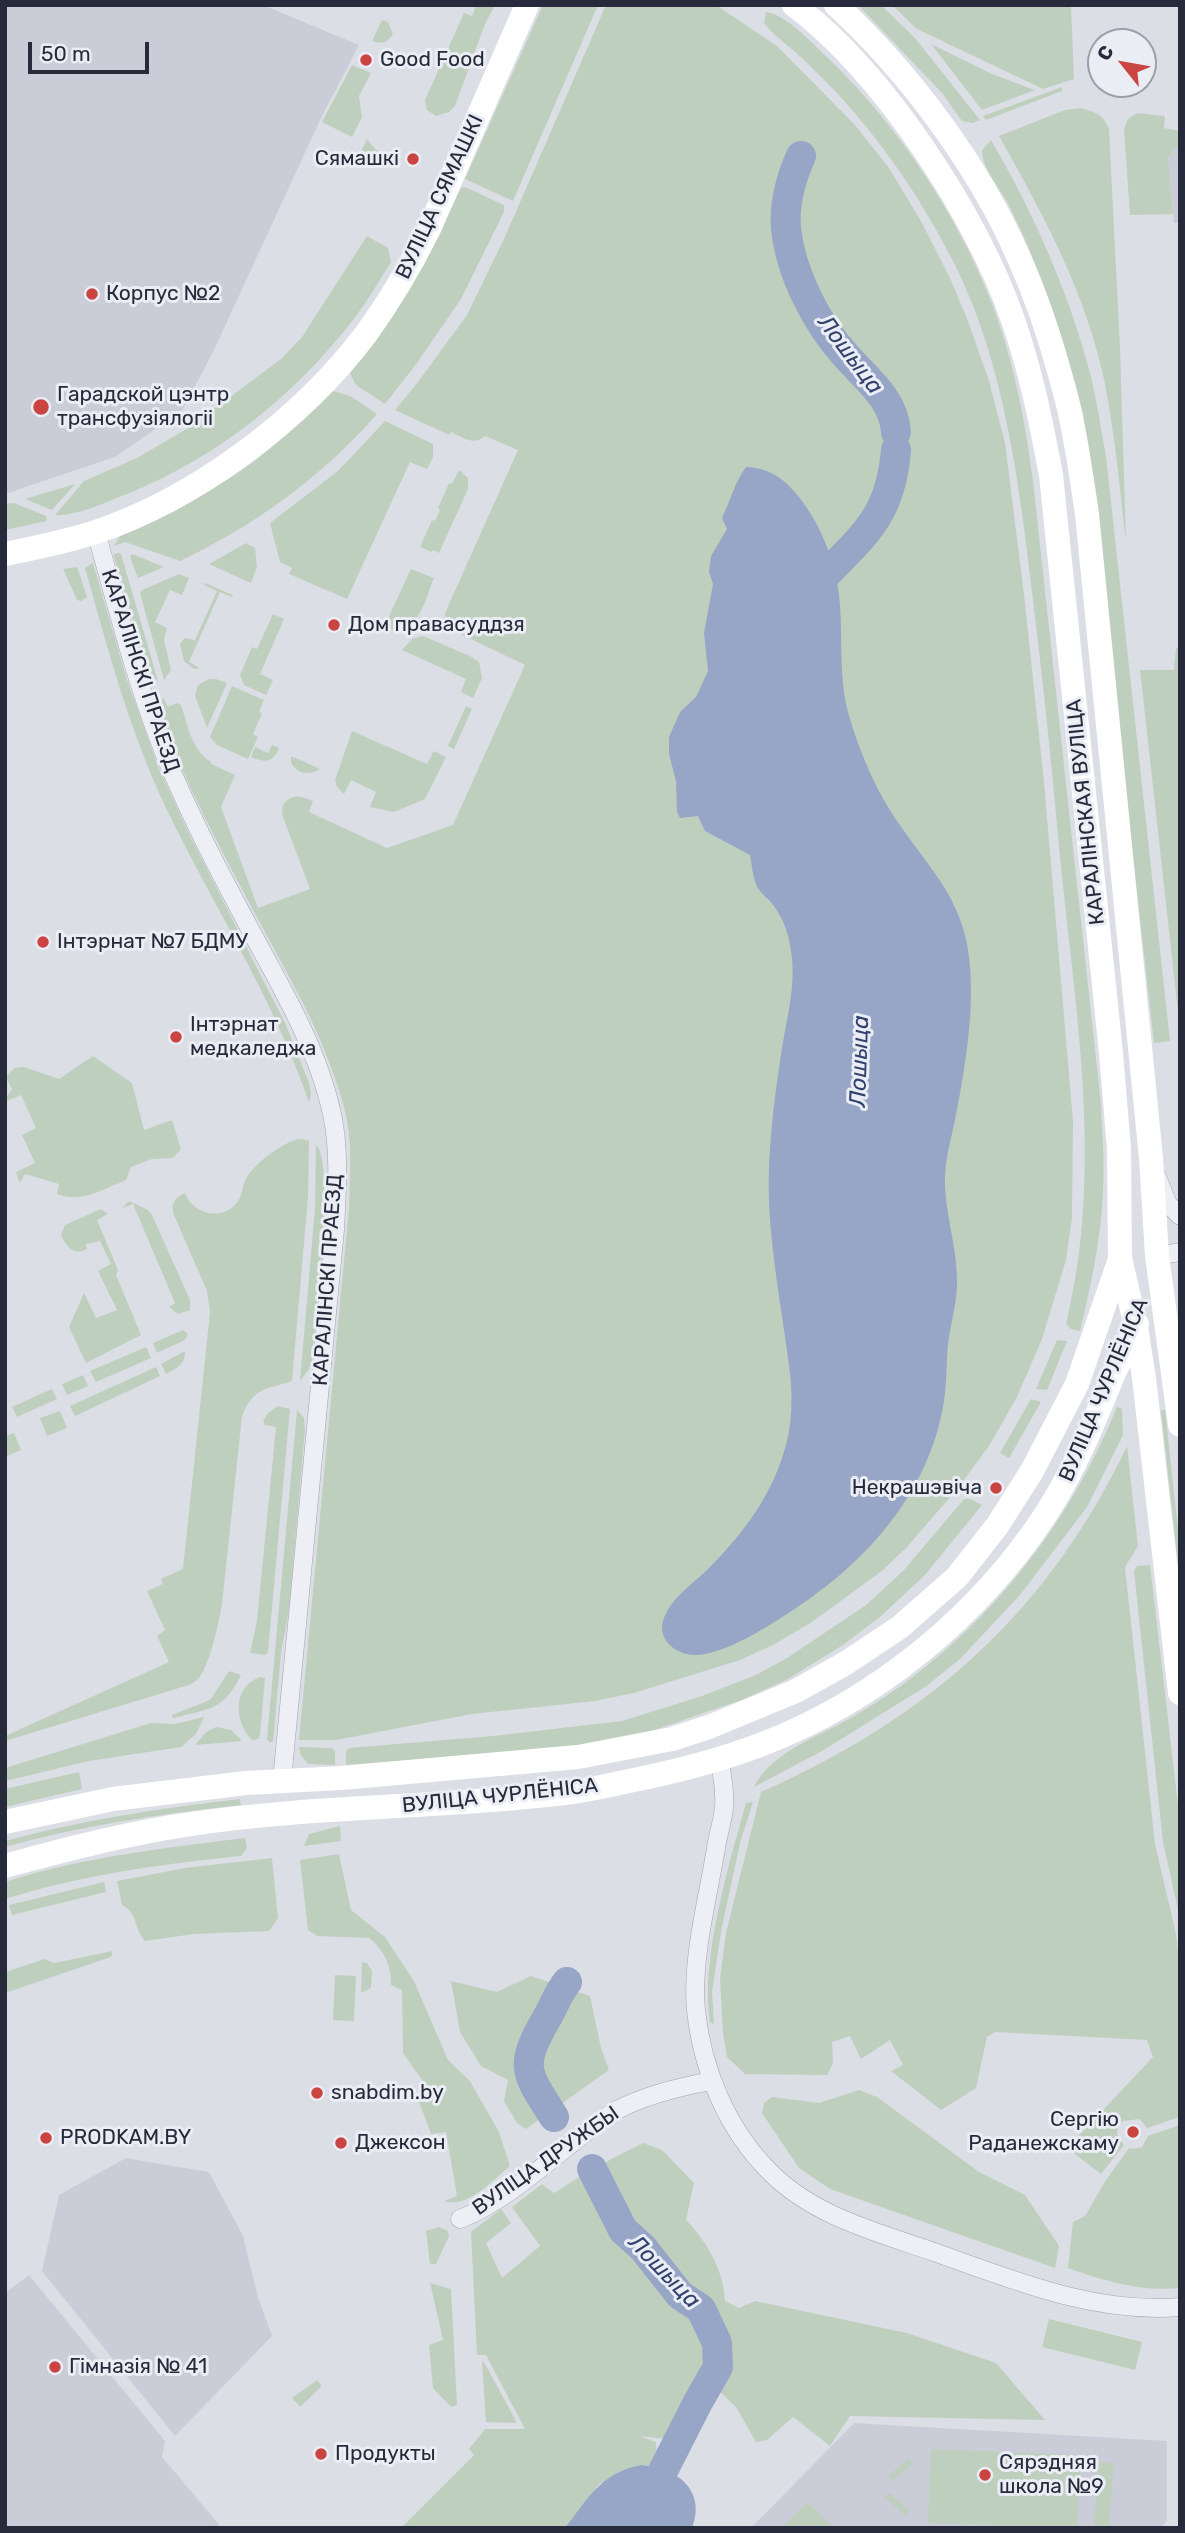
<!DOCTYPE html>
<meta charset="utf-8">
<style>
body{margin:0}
#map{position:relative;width:1185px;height:2533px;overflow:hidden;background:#dcdee6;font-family:Rubik,sans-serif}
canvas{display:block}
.frame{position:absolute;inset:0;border:7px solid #262a3b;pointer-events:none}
.north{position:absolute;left:1087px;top:28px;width:70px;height:70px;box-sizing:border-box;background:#ebedf4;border:2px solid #9c9faa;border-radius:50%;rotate:301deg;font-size:19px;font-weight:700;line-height:28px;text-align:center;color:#262a3b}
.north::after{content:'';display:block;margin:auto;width:24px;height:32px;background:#ca4442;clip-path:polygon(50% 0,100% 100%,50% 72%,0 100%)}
.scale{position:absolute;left:28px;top:42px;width:121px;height:32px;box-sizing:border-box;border:4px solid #262a3b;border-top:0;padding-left:9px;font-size:21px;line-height:24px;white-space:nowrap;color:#262a3b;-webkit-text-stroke:5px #ebedf4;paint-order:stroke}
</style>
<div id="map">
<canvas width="1185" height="2533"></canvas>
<div class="frame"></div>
<div class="north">С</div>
<div class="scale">50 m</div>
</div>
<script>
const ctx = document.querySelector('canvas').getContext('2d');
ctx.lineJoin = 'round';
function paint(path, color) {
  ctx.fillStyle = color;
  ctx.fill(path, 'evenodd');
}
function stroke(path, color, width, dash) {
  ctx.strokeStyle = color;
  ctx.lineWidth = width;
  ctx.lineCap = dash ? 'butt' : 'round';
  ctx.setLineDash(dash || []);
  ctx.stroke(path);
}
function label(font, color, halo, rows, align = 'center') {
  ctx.font = font + ' Rubik,sans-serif';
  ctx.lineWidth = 6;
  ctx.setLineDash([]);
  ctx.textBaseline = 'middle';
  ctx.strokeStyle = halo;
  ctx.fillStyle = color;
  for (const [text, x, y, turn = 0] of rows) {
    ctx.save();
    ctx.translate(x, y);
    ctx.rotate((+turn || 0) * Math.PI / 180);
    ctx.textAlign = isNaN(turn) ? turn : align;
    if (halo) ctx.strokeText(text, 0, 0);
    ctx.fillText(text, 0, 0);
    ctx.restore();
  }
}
const built = new Path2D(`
 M 5,5 L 263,5 L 359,45 L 321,118 L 213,352 L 182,411 L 115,457 L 5,494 Z
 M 1180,144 L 1180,223 L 1174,223 L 1168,157 Z
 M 126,2158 L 209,2172 L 243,2236 L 258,2297 L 272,2336 L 175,2436 L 42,2271 L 59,2195 Z
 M 29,2275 L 165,2441 L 162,2457 L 222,2528 L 5,2528 L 5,2293 Z
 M 854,2423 L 1167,2441 L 1167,2521 L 1160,2528 L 751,2528 Z`);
const green = new Path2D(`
 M 476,5 L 495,5 L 485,24 L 455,106 L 449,112 L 436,116 L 427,110 L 425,100 L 464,13 L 472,16 Z
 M 543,5 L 598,5 L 513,201 L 465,179 Z
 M 606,5 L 716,5 L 777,46 L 855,125 L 889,168 L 921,221 L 950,278 L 968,321 L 989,381 L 1005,443 L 1024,594 L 1044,782 L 1073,1121 L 1072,1218 L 1066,1260 L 1042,1339 L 1017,1397 L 989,1446 L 958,1488 L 907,1547 L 883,1570 L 812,1622 L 775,1644 L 740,1660 L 634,1693 L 595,1701 L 472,1714 L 336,1740 L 299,1740 L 349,1208 C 350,1175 353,1140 344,1107 C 334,1070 318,1033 301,999 C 282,958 145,725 163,697 L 168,707 L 177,703 L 181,705 C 188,726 191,749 211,762 L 211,764 L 235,775 L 221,807 L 258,908 L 310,889 L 282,814 L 283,805 C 292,793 301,796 313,801 L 309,812 L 387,848 L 453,825 L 525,665 L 452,630 L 446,623 L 445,613 L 518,450 L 485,436 C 474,446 464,438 451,432 L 449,435 L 395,410 L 418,382 L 467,315 L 504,239 Z
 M 858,5 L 881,5 L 915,38 L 980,120 L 972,123 L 962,121 L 942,93 Z
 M 892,5 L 1071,5 L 1074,79 L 1043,89 L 917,29 Z
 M 766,12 C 786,14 814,45 829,59 C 901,128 965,226 998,320 C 1016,373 1026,427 1033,481 L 1101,1104 C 1102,1133 1105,1162 1103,1191 C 1101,1239 1091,1285 1080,1331 L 1071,1329 L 1066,1324 C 1105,1166 1074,1005 1059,846 C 1051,759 1042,671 1031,584 C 1018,476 1004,366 956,267 C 924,203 883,142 834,90 C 821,77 808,63 794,51 C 784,42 772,34 764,23 Z
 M 382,20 L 388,22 L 393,34 C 386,44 383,44 372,41 Z
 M 931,44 L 992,74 L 1035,90 L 982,110 Z
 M 352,65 L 371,73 L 359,96 L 362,117 L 352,137 L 322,122 Z
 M 1062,87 L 1062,91 L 986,120 L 983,116 Z
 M 1081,108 C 1098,114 1101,112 1109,129 L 1120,348 L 1126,542 C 1120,490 1115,436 1105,384 C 1087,295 1043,214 999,136 L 1065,110 Z
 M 1137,113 L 1165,116 L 1164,128 L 1180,131 L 1180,144 L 1168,157 L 1173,214 L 1130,215 L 1124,129 L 1128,119 Z
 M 367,139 L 375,149 L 396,161 L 393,167 L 362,150 Z
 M 991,140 C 1032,210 1065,284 1087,362 C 1096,392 1100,425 1106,456 L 1170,1041 L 1154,1043 L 1083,413 C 1064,340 1042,270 1007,202 C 999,187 981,166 982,150 Z
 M 465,187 L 504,205 L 504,212 L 461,299 L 417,363 L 385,404 L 356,385 L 350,373 L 424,265 L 461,188 Z
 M 367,236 L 388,248 L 391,262 C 379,281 367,302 353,320 C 293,397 218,457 127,494 C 106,502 78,516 55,515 L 84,481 L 137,458 L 190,427 L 281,359 L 302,337 Z
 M 334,391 L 352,397 L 377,414 C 323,476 254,526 180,561 L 125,542 L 114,546 L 121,534 C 163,513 207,495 245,468 C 276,446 302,420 329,393 Z
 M 385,421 L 433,444 L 433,457 L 427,469 L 410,462 L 347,599 L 289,574 L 292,568 L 280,562 L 270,523 L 338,471 Z
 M 459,470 L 468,478 L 468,489 L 439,553 L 433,550 L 432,552 L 420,547 L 432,520 L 435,521 L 440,510 L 438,508 L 449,483 L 452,484 Z
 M 75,484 L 52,510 L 25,499 Z
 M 14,503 L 46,516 L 47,521 L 5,530 L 5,504 Z
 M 246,543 L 255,548 L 257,567 L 251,583 L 209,564 Z
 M 119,553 L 121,554 L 158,681 L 149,674 L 114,557 L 114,554 Z
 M 132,554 L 164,567 L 138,578 L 130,557 Z
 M 93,563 L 127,680 L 157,764 L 188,832 L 285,1023 L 309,1083 L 311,1094 L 309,1102 C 274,1000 214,907 167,810 C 130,733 108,650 85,568 Z
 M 77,567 L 87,597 L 81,601 L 77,600 L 63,569 Z
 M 411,569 L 434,578 C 424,602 417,641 384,627 Z
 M 179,574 L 189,578 L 182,595 L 170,590 L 155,622 L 167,628 L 164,640 L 171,670 L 164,680 L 140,593 L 142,590 Z
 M 205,583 L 233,595 L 232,597 L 220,592 L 189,662 L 200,668 L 194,669 L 184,661 L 180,644 L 185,638 L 195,640 L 217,591 L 204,585 Z
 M 273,614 L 284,619 L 260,674 L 273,680 L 266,695 L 244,685 L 240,675 L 252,647 L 257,649 Z
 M 423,636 L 470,656 L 479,662 L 482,678 L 473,698 L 461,692 L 466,679 L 402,650 L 412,639 Z
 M 1176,648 L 1180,648 L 1180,1030 L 1140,670 L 1174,670 Z
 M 209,679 L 216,679 L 227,683 L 207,728 L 195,696 L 198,685 Z
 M 232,686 L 264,700 L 259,712 L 262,713 L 253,734 L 258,737 L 248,759 L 217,745 L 210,737 Z
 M 466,706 L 472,709 L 454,749 L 448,746 Z
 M 352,731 L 427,764 L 434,751 L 446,757 L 425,799 L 394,812 L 370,807 L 376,792 L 351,780 L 344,794 L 337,787 L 335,780 Z
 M 272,745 L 279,748 C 273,763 264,763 251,757 L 255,747 L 268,753 Z
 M 291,756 L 320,769 C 309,776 298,774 291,763 Z
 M 93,1056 L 132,1083 L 144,1130 L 172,1120 L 181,1149 L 173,1158 L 152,1159 L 131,1167 L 126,1180 C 103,1189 81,1204 57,1194 L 59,1184 L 25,1174 L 20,1183 L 16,1172 L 35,1163 L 22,1135 L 36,1128 L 21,1095 L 7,1101 L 6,1098 L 12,1089 L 6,1077 L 14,1068 L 24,1067 L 59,1079 Z
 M 298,1139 L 309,1140 L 308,1197 L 292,1381 C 267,1390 254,1386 242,1416 L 222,1604 C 219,1622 210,1664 199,1678 C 194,1684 186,1686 179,1688 L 5,1741 L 5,1736 L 169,1662 L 157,1636 L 165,1630 L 147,1591 L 163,1584 L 161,1579 L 183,1569 L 210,1312 L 207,1291 L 174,1215 C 170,1204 175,1197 185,1193 C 192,1212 217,1221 234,1206 C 243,1198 241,1187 247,1177 C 254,1164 284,1142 298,1139 Z
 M 316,1145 C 336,1162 315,1327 312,1361 L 309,1369 L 300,1381 L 315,1208 Z
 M 129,1201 L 148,1210 L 152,1215 L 190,1300 L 190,1310 L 178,1314 L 169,1307 L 175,1303 L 133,1204 L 122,1208 Z
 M 101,1209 L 108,1214 L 97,1220 L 118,1270 L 116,1275 L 141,1335 L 86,1363 L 69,1327 L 84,1293 L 96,1318 L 117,1310 L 98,1271 L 111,1264 L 100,1241 L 86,1244 L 87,1249 C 73,1256 67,1247 61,1235 L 65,1225 Z
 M 183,1330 L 188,1334 L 185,1340 L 157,1353 L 153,1343 Z
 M 1057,1340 L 1067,1341 L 1047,1390 L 1036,1389 Z
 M 146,1347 L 151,1358 L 96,1382 L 90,1371 Z
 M 185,1351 C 186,1364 176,1369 166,1374 L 161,1364 Z
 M 156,1367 L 160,1376 L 75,1416 L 70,1406 Z
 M 83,1375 L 88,1386 L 67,1395 L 62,1384 Z
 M 52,1389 L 57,1399 L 17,1417 L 12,1407 Z
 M 1031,1399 L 1041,1402 L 1009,1458 L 1000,1453 Z
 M 278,1406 L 290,1409 L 268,1652 L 266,1655 L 250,1653 L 257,1620 L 276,1427 L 265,1425 L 263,1421 L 268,1413 Z
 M 1117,1407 L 1122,1409 L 1123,1435 L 1087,1507 L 1020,1595 L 961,1658 L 928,1685 L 822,1751 L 754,1787 C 771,1751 823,1735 856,1715 C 876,1703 896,1690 914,1676 C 1005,1606 1074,1513 1117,1407 Z
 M 297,1410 L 304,1418 L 305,1430 L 289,1609 L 281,1653 L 273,1742 L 269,1742 L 267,1739 Z
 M 1161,1410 L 1165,1410 L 1180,1548 L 1180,1583 Z
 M 60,1411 L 67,1428 L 47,1436 L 40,1418 Z
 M 14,1433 L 21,1450 L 5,1457 L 5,1436 Z
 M 1127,1446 L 1138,1546 L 1125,1567 L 1155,1844 L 1176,1934 L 1180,1969 L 1180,2117 L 1147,2128 L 1140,2119 L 1123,2121 L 1118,2127 L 1117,2134 L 1124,2145 L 1101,2174 L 1067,2148 L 1153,2057 L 1147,2040 L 995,2032 L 987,2037 L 976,2088 L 941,2110 L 891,2071 L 903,2065 L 890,2040 L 861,2059 L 850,2036 L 832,2042 L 833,2063 L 827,2075 L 745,2074 L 727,2057 L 723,2033 L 720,1978 L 726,1933 L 761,1792 C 929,1718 1048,1612 1127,1446 Z
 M 964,1499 L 971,1499 L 982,1505 L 925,1575 L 881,1616 L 843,1645 L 814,1663 L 788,1679 L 744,1699 L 643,1734 L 565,1748 L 346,1765 L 346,1752 L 349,1748 L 493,1736 L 622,1721 L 702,1696 L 756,1675 L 787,1658 L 866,1605 L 903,1571 Z
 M 1150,1565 L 1180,1822 L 1180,1919 L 1163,1842 L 1134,1571 L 1137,1566 Z
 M 229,1671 L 241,1675 C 224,1711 208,1709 173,1718 L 172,1715 L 210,1700 Z
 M 260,1677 L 265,1678 L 260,1735 L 259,1739 L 252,1740 C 234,1722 232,1687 260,1677 Z
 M 204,1717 L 196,1734 L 181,1747 L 89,1761 L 5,1781 L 5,1768 L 151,1723 L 175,1724 Z
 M 216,1727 L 231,1730 L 242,1741 L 195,1745 L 206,1732 Z
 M 299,1747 L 332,1748 L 335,1751 L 335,1765 L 308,1764 L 300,1754 Z
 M 79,1772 L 82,1789 L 5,1807 L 5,1789 Z
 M 240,1799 L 241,1805 C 161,1814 83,1825 5,1847 L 5,1841 C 83,1820 161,1808 240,1799 Z
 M 753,1802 L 740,1843 L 721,1932 L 712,1992 L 714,2024 L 710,2022 C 700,1960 729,1864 746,1803 Z
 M 340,1826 L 341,1841 L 304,1846 L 309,1834 Z
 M 245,1838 L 247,1848 L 241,1856 C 161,1864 82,1875 5,1899 L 5,1882 C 82,1857 165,1848 245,1838 Z
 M 339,1854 L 351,1910 L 385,1937 L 414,1981 L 448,2060 L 470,2081 L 499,2132 L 510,2166 C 494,2179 468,2209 444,2201 L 457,2196 L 446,2132 L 431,2134 L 418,2099 L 429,2090 L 403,2053 L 402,1990 L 391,1985 C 392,1967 383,1948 369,1938 L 317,1936 L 308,1930 L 300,1860 Z
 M 272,1858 L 278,1918 L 269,1931 L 194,1934 L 145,1941 C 134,1929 138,1913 122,1905 L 117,1881 L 185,1868 Z
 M 104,1882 L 106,1892 L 12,1915 L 9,1905 Z
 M 113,1951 L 111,1957 L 5,1993 L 5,1972 L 45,1959 L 54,1963 Z
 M 362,1962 L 367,1963 L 372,1971 L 371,1988 L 361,1993 Z
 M 335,1975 L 356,1976 L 354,2021 L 333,2020 Z
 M 531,1976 L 590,1996 L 601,2048 L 609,2070 L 526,2129 L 517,2123 L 504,2101 L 508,2080 L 481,2066 L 460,2032 L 451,1981 L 497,1992 Z
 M 859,2090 L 877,2097 L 979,2172 L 1025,2195 L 1059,2246 L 1055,2268 L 830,2189 L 799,2168 L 762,2113 L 764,2103 L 772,2097 L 819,2103 Z
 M 1180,2125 L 1180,2288 C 1143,2292 1103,2281 1068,2268 L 1073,2222 L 1085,2216 L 1106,2180 L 1129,2148 L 1132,2149 L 1142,2147 L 1148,2136 Z
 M 643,2143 L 662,2150 L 694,2183 L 686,2220 C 707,2241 724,2272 725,2301 L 739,2308 L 755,2301 L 907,2333 L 996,2363 L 1045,2420 L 850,2416 L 830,2446 L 793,2417 L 767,2440 L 756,2442 L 736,2407 L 714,2386 L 676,2440 L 639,2436 L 656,2442 L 657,2465 L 641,2465 L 599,2484 L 565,2528 L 401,2528 L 474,2455 L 469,2449 L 485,2429 L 525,2429 L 486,2355 L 477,2355 L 471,2232 L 501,2209 L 511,2223 L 486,2243 L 502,2278 L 540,2246 L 512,2207 L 542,2184 L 554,2193 L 592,2169 Z
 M 439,2227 L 448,2231 L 449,2236 L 436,2264 L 430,2264 L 426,2231 Z
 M 430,2283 L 451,2289 L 457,2405 L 451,2407 L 433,2388 L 429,2345 L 443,2340 Z
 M 1049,2319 L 1142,2342 L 1135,2370 L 1042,2347 Z
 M 482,2362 L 484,2362 L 517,2423 L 486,2422 Z
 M 317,2380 L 321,2385 L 321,2387 L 300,2407 L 292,2398 Z
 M 931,2449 L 1081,2455 L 1077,2528 L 928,2523 Z
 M 909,2458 L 913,2463 L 892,2481 L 888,2476 Z
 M 1098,2462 L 1114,2463 L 1109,2526 L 1094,2525 Z
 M 890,2493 L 910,2511 L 906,2516 L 885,2498 Z
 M 805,2504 L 812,2506 L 833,2528 L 782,2528 Z`);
const water = new Path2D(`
 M 746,467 C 772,468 787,481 802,501 C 822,528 835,561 839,595 C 844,638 837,676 850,719 C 862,759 879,797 904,831 C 930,868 955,893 966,939 C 978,994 966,1064 955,1120 C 952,1134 948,1149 946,1164 C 941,1203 956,1238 957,1277 C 958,1300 951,1321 948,1344 C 946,1367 947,1390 942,1412 C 925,1496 866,1562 796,1608 C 770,1625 726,1655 694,1655 C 674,1654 656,1638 664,1618 C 672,1597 694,1583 709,1568 C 742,1535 769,1499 783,1455 C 793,1426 793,1394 789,1365 C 780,1294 764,1221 770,1150 C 772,1115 777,1082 782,1048 C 787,1018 795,988 792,958 C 790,939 785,920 773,905 C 769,899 762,895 758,888 C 753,880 752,865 750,855 L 705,831 L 698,816 L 680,818 L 677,812 L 676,781 L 669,754 L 669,737 L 680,712 L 696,697 L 708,671 L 704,633 L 713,584 L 709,572 L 711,556 L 727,529 L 722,518 C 731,499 734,484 746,467 Z
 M 641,2465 C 676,2467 707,2490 692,2528 L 565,2528 C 589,2497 601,2473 641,2465 Z`);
const river = new Path2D(`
 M 801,156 C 791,178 784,204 786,229 C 791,274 817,325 848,358 C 868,380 894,400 896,432
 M 808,594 C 853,541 890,527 896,450
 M 554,2117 C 524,2070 519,2066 548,2016 C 555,2004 558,1993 567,1982
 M 592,2169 L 623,2230 L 643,2248 L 680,2295 L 701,2309 L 717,2343 L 718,2367 L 698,2402 L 634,2528`);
const street = new Path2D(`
 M 96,532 C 119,613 139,696 173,774 C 198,832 228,888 258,944 C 287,997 319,1054 332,1114 C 340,1151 337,1191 335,1230 L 282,1780
 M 1157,1177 L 1168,1204 L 1180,1216
 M 1157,1256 L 1180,1252
 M 719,1758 C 721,1770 724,1783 724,1795 C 726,1810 720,1827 717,1842 C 709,1894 691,1958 696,2010 C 702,2069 727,2129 769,2171 C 813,2216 876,2232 934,2252 C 1013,2280 1094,2314 1180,2307
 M 460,2219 C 506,2201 545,2163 584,2134 C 594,2126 604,2117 615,2111 C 645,2095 678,2087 712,2081`);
const secondary = new Path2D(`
 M 794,5 C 883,72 977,215 1013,320 C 1031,371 1041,422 1051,475 L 1111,1053 L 1119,1149 L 1120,1258 L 1136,1327 L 1144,1378 L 1180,1693
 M 836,5 C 909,72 979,166 1019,258 C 1036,296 1050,337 1061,378 C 1074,422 1080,468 1087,514 L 1151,1158 L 1157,1256 L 1180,1425
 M 5,554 C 35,548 64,542 93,533 C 196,499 301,420 366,334 C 390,301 411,265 429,229 L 527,5
 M 5,1822 L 113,1799 L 246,1783 L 341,1778 L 578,1757 L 672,1739 L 709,1727 L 796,1691 L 846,1663 L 900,1627 L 957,1577 L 997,1526 L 1032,1471 L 1077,1384 L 1120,1259
 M 5,1866 C 66,1849 128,1833 191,1824 C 311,1806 435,1808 556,1794 C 581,1792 605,1786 629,1781 C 674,1772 718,1761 760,1745 C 876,1701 979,1616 1046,1514 C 1075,1469 1094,1422 1114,1373 C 1122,1357 1130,1341 1137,1324`);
const markers = [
 [366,60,7,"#ca4442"],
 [413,159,7,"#ca4442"],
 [92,294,7,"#ca4442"],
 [41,407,9,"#ca4442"],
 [334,625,7,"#ca4442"],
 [43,942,7,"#ca4442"],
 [176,1037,7,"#ca4442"],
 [996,1488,7,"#ca4442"],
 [317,2093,7,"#ca4442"],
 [1133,2132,7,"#ca4442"],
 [46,2138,7,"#ca4442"],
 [341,2143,7,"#ca4442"],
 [55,2367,7,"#ca4442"],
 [321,2454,7,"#ca4442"],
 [985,2475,7,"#ca4442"]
];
const poiNames = [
 ["Good Food",380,60],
 ["Сямашкі",399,159,"right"],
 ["Корпус №2",106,294],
 ["Гарадской цэнтр",57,395],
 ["трансфузіялогіі",57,419],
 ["Дом правасуддзя",348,625],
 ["Інтэрнат №7 БДМУ",57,942],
 ["Інтэрнат",190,1025],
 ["медкаледжа",190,1049],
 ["Некрашэвіча",982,1488,"right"],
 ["snabdim.by",331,2093],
 ["Сергію",1119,2120,"right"],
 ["Раданежскаму",1119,2144,"right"],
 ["PRODKAM.BY",60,2138],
 ["Джексон",355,2143],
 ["Гімназія № 41",69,2367],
 ["Продукты",335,2454],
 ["Сярэдняя",999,2463],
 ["школа №9",999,2487]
];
const streetNames = [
 ["ВУЛІЦА СЯМАШКІ",440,197,-65],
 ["КАРАЛІНСКІ ПРАЕЗД",140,671,72],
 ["КАРАЛІНСКАЯ ВУЛІЦА",1086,812,-96],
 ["КАРАЛІНСКІ ПРАЕЗД",328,1280,-86],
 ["ВУЛІЦА ЧУРЛЁНІСА",1104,1390,-67],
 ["ВУЛІЦА ЧУРЛЁНІСА",500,1796,-6],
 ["ВУЛІЦА ДРУЖБЫ",546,2161,-35]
];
const waterNames = [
 ["Лошыца",850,355,53],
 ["Лошыца",860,1061,-88],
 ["Лошыца",664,2272,46]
];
paint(built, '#cacdd7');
paint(green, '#bfcfbd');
paint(water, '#97a6c6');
stroke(river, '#97a6c6', 30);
stroke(street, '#a2a4af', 19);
stroke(street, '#eeeff4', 18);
stroke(secondary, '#fff', 24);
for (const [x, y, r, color] of markers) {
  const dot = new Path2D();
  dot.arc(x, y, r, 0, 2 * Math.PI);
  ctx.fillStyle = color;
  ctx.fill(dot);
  stroke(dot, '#ebedf4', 2.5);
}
label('21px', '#262a3b', '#ebedf4', poiNames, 'left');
label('21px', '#262a3b', '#ebedf4', streetNames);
label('italic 23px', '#31426e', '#ebedf4', waterNames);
</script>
